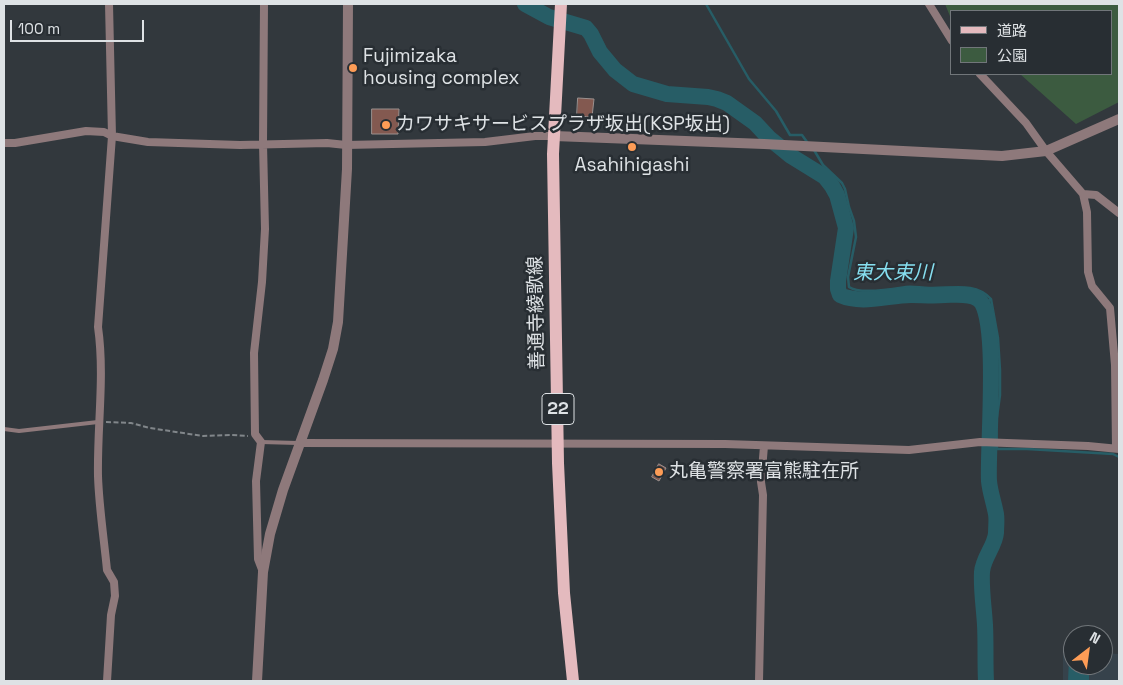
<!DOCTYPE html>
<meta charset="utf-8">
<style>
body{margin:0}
#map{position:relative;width:1123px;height:685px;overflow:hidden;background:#32383d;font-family:"Space Grotesk","Noto Sans JP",sans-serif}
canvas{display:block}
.frame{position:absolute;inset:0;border:5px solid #dee2e5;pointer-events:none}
.legend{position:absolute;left:950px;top:10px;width:162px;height:65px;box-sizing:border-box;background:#282e33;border:1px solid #71767a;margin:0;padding:6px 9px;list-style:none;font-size:15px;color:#dee2e5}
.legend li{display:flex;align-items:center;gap:10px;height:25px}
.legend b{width:25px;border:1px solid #71767a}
.north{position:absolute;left:1063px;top:625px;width:50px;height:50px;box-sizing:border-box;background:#282e33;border:1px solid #71767a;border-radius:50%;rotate:30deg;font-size:14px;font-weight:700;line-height:20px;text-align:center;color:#dee2e5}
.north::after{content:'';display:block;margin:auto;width:18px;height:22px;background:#fd9c56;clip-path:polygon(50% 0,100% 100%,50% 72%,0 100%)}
.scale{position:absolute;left:10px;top:20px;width:134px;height:22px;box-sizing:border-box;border:2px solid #dee2e5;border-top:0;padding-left:6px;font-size:15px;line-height:18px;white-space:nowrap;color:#dee2e5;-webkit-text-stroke:4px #282e33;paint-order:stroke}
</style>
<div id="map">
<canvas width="1123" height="685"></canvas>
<div class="frame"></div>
<ul class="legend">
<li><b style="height:6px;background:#e4babe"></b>道路</li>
<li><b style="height:14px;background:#3c5b40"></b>公園</li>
</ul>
<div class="north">N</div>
<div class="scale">100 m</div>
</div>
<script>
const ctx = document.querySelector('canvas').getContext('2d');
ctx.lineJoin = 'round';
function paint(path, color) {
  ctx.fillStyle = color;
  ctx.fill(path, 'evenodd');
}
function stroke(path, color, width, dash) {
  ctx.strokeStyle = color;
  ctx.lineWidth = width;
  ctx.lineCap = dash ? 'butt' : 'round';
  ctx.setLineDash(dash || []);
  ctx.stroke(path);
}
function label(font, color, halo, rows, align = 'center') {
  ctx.font = font + ' "Space Grotesk","Noto Sans JP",sans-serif';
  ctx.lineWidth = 5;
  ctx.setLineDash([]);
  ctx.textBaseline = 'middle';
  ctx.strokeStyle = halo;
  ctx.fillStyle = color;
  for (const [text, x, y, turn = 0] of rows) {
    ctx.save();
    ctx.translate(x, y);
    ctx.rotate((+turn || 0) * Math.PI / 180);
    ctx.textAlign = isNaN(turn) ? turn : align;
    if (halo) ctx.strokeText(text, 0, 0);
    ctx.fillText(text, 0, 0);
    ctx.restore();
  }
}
const built = new Path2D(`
 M 1063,651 L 1073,652 L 1073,665 L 1103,665 L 1103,653 L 1119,654 L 1119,681 L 1063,681 Z`);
const green = new Path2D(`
 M 945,4 L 1119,4 L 1119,102 L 1076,124 L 1020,74 L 1112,74 L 1112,11 L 952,11 L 952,21 Z`);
const water = new Path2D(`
 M 1069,659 L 1073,659 L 1073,665 L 1089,665 L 1089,681 L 1068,681 Z`);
const stream = new Path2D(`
 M 706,4 L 749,79 L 776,111 L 790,135 L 802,135 L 807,142
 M 814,150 L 823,165 L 842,183 L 845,189 L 849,207 L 854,221 L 856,237 L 848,277 L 849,287 C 860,295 893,289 906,287 C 913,286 921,288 929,288 C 950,289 975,281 991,299 L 998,338 L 1000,370 L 1000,395 L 996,424 L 997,449
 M 984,304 L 991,299
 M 988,449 L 1027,449 L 1113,454 L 1119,457`);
const river = new Path2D(`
 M 525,4 L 549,17 L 586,28 L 591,34 L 600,52 L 615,70 L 633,84 L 667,94 L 708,97 L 717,99 L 727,103 L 755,123 L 769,138 L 791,156 L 825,177 L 832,186 L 837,195 L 846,228 L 838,281 L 838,289 L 840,295 C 862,305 889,295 911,295 C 922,295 934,296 945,295 C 955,295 970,293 978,299 C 1000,313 987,451 989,481 C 990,492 994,503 996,514 C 997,520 996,527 996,533 C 995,546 983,558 982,572 C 981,590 984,607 985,625 C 986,643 985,662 986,681`);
const building = new Path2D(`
 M 578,98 L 594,99 L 592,117 L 577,116 Z
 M 372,109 L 399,109 L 398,134 L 372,134 Z
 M 659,464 L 666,468 L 659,481 L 652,477 Z`);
const path = new Path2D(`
 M 106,422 L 131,423 L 150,428 L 203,436 L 231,435 L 248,436`);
const service = new Path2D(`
 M 4,429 L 19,431 L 98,422
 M 261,442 L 298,443`);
const minor = new Path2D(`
 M 929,4 L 952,41
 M 980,74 L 1026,123 L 1046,151 L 1083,194 L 1087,212 L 1088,272 L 1092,286 L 1110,308 L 1115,365 L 1116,448
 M 4,143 L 15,143 L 86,131 L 104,132 L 112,136 L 148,142 L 240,145 L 327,143 L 346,145 L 485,142 L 535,136 L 554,136
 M 1083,194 L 1096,195 L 1119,213
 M 300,443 L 725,444 L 909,450 L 980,442 L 1088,446 L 1119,449
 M 263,572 L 258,559 L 256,481 L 261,442 L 255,434 L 254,353 L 262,282 L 265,229 L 263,144 L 264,4
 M 107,681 L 111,615 L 115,596 L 114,582 L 107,570 C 104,539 99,507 98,476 C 97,426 105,376 98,327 L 112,136 L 109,4
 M 759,681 L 763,495 L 761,482 L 764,446`);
const tertiary = new Path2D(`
 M 554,136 L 764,144 L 1002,156 L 1046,151 L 1119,119
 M 257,681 L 263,572 L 270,534 L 283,490 L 323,380 L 333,349 L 338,322 L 347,169 L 348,4`);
const primary = new Path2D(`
 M 561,4 L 553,154 L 558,463 L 564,593 L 573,681`);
const markers = [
 [353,68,5,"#fd9c56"],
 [386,125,5,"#fd9c56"],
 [632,147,5,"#fd9c56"],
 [659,472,5,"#fd9c56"]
];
const shields = [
 [558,409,32]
];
const shieldNames = [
 ["22",558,409]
];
const poiNames = [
 ["Fujimizaka",363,57],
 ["housing complex",363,79],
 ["カワサキサービスプラザ坂出(KSP坂出)",396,125],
 ["Asahihigashi",632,166,"center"],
 ["丸亀警察署富熊駐在所",669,472]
];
const streetNames = [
 ["善通寺綾歌線",537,313,-91]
];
const waterNames = [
 ["東大束川",893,274]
];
paint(built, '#36424b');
paint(green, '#3c5b40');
paint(water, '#275d66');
stroke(stream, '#275d66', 2.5);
stroke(river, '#275d66', 16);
paint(building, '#835950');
stroke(building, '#9a908e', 1);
stroke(path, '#81868a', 2, [5, 2.5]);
stroke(service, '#8e797b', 4);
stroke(minor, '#8e797b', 8);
stroke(tertiary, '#8e797b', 10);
stroke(primary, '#e4babe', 12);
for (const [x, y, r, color] of markers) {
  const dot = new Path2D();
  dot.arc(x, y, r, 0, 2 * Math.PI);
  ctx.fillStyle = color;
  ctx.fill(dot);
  stroke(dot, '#282e33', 2);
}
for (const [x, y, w] of shields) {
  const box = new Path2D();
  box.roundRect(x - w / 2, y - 15.5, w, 31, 4);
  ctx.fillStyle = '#282e33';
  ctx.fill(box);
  stroke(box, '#dee2e5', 1);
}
label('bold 18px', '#dee2e5', null, shieldNames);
label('19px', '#dee2e5', '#282e33', poiNames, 'left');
label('19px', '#dee2e5', '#282e33', streetNames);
label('italic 20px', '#86dff0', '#282e33', waterNames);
</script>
